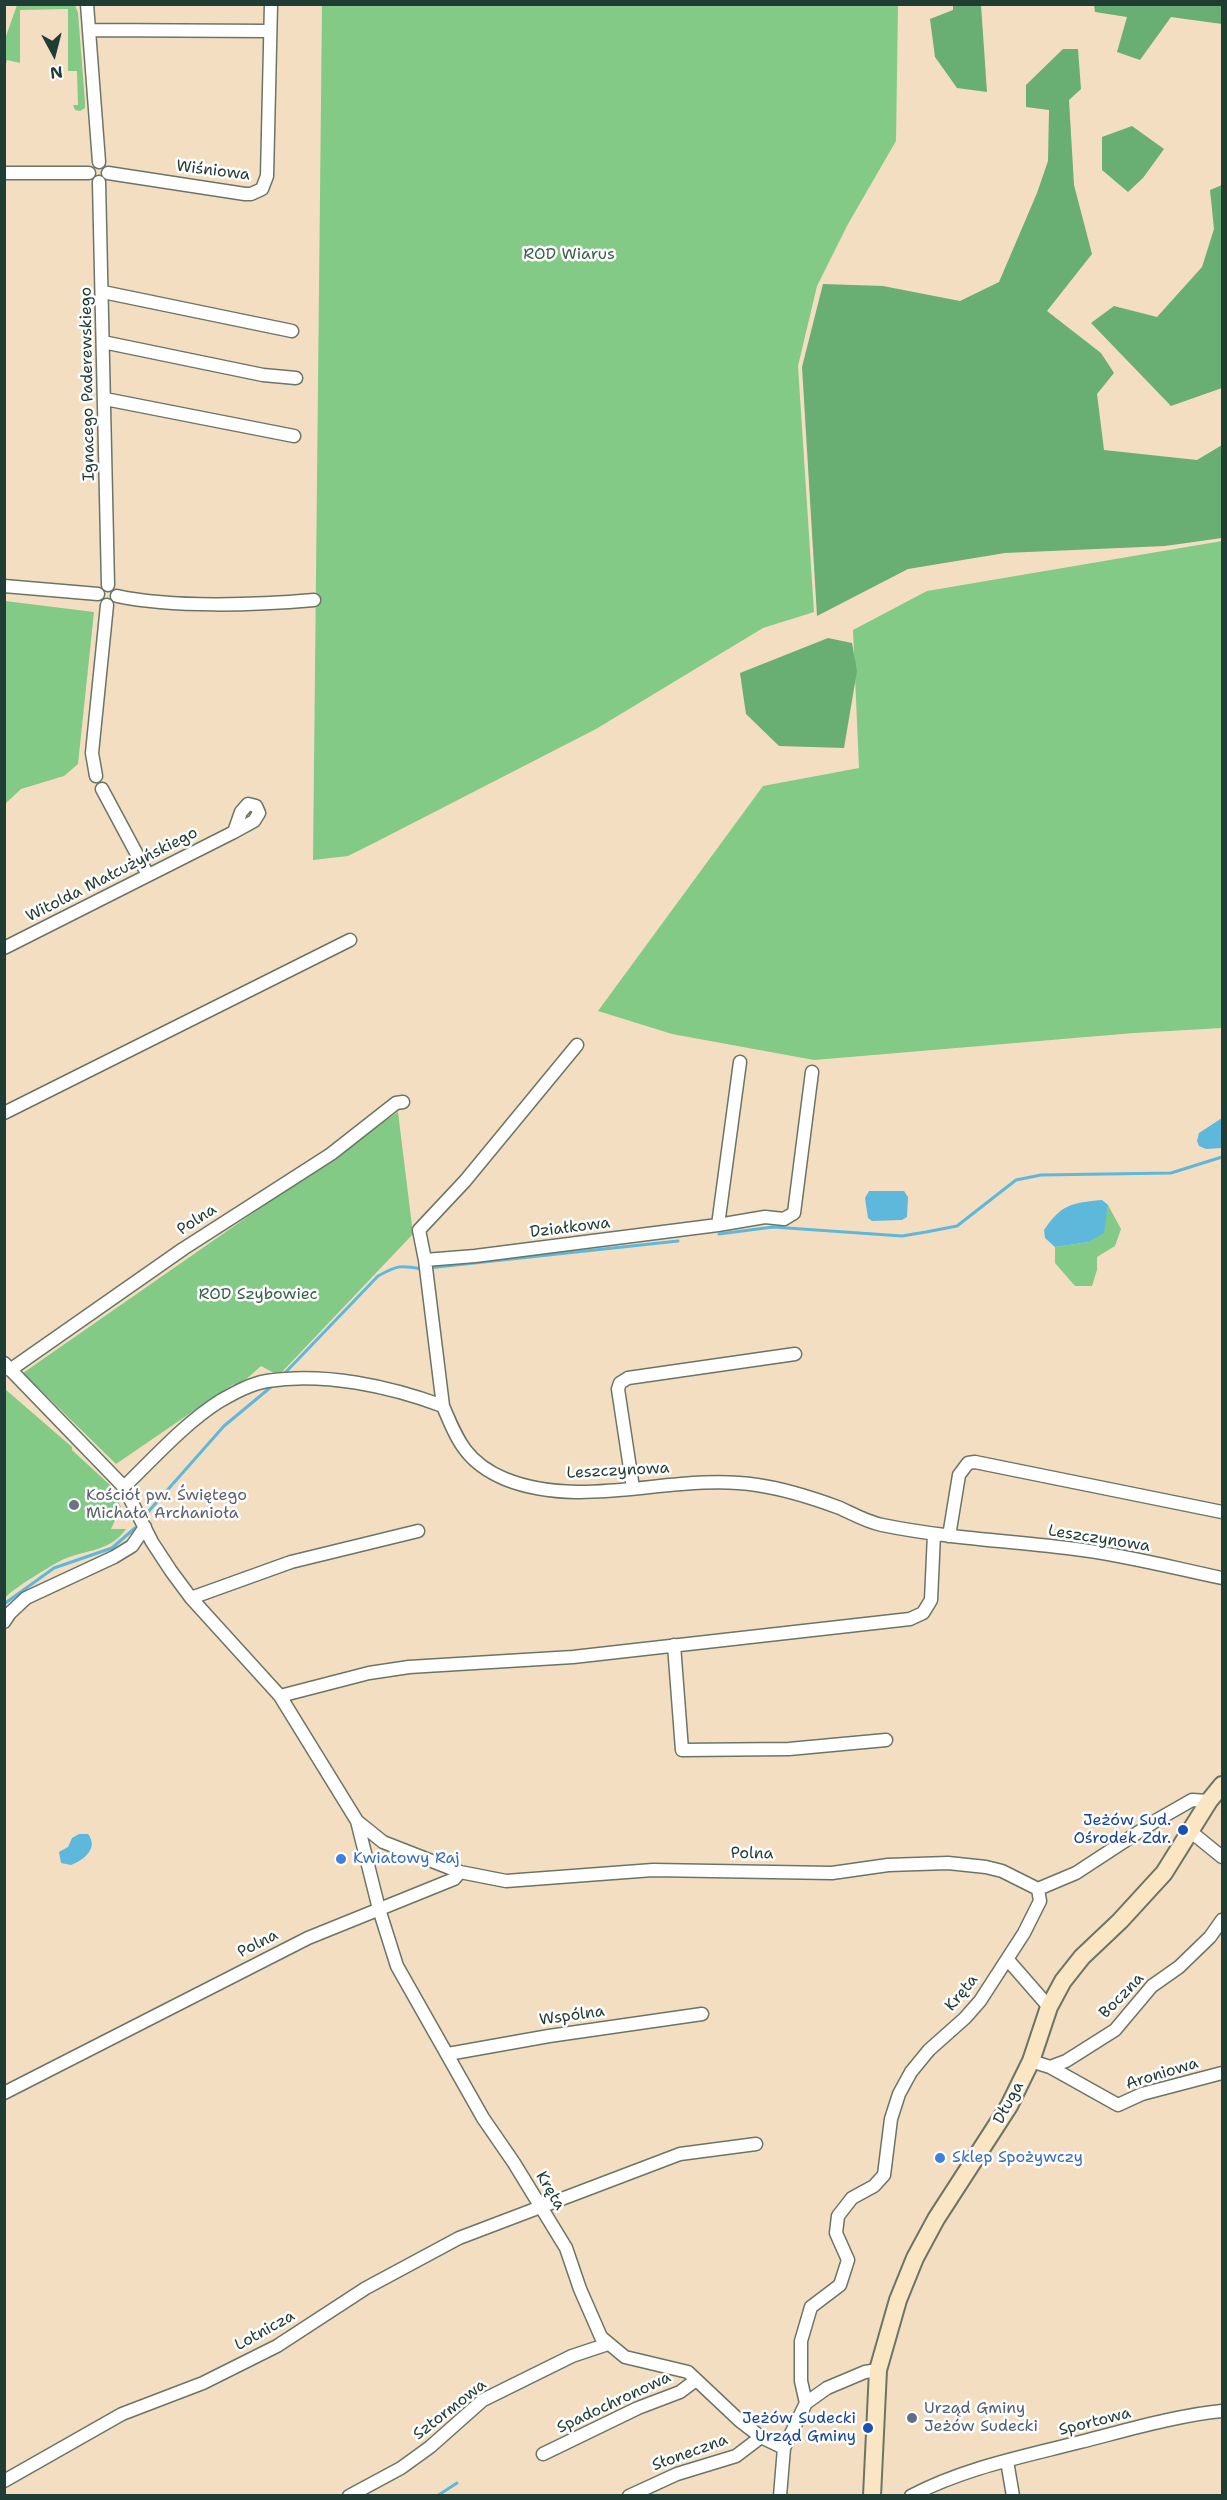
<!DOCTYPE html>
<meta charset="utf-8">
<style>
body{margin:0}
#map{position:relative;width:1227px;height:2500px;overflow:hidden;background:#f4dec2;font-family:"Shantell Sans",sans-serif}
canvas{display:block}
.frame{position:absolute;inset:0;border:6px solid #1f3d34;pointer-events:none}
.north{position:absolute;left:24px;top:24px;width:60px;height:60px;-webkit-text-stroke:4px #fff;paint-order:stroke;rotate:173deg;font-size:16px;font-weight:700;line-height:24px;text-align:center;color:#1f3d34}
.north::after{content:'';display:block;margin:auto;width:21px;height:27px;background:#1f3d34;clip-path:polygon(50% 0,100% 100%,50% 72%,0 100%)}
</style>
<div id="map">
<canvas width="1227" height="2500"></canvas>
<div class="frame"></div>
<div class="north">N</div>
</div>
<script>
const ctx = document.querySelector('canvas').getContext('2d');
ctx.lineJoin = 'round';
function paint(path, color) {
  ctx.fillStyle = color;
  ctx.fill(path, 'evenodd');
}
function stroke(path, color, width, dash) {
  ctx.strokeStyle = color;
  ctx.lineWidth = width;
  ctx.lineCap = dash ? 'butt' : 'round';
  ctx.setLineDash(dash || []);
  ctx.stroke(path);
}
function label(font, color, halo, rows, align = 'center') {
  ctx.font = font + ' "Shantell Sans",sans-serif';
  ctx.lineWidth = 5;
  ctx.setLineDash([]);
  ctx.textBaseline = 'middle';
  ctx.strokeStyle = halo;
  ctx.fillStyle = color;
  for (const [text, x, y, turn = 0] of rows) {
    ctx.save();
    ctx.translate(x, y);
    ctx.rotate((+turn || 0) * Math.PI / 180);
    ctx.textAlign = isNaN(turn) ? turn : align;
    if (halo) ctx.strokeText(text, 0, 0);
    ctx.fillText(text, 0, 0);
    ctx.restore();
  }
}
const green = new Path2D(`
 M 17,5 L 75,5 L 78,13 L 85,102 L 85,108 L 80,111 L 75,110 L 73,105 L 78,105 L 77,71 L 68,71 L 68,9 L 20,10 L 20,63 L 7,60 L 5,67 L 5,39 Z
 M 322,5 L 898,5 L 896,141 L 848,224 L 817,286 L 798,366 L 814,612 L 763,628 L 596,729 L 374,843 L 348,856 L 313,860 Z
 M 1222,541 L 1222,1028 L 1134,1033 L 814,1060 L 672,1034 L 598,1011 L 763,786 L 859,768 L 853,630 L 927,591 Z
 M 5,601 L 94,612 L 78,764 L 64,776 L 21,789 L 5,804 Z
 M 398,1112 L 413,1234 L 281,1373 L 274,1373 L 261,1366 L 242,1383 L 232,1385 L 211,1399 L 116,1464 L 23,1373 Z
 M 1108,1205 L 1121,1229 L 1115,1246 L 1097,1257 L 1097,1270 L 1092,1286 L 1075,1286 L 1055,1263 L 1055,1247 L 1089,1242 L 1103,1233 Z
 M 5,1389 L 72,1447 L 72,1450 L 111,1486 L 121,1507 L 111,1529 L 126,1529 C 111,1551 86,1550 64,1559 C 52,1565 12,1589 5,1598 Z`);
const forest = new Path2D(`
 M 953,5 L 981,5 L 987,92 L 957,88 L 935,57 L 930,19 L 953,10 Z
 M 1094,5 L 1222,5 L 1222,24 L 1171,17 L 1140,60 L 1117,52 L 1127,17 L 1095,12 Z
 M 1063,49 L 1078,49 L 1081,89 L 1069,100 L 1074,185 L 1092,254 L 1047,311 L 1101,353 L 1114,373 L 1097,394 L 1104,450 L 1197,460 L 1222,445 L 1222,538 L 1165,546 L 1005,553 L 908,569 L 817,616 L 802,367 L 823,284 L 883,286 L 960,301 L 999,282 L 1037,193 L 1048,161 L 1049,110 L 1026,107 L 1026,85 Z
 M 1132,126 L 1164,149 L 1143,178 L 1128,192 L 1102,170 L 1102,137 Z
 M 1222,185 L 1222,388 L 1171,406 L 1091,323 L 1114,306 L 1157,317 L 1202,267 L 1214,229 L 1210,190 Z
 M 828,638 L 852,643 L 857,671 L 844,748 L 779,746 L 746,714 L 740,673 Z`);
const water = new Path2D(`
 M 1222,1118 L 1222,1148 L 1206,1149 L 1199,1146 L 1197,1141 L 1199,1133 Z
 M 869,1191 L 904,1191 L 908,1197 L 907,1217 L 902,1220 L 872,1221 L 868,1218 L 865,1198 Z
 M 1102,1200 L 1108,1205 L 1104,1233 L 1089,1242 L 1055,1247 L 1045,1238 L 1044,1230 C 1062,1204 1071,1203 1102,1200 Z
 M 79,1834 L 88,1834 C 99,1848 84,1860 71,1865 L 61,1863 L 59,1852 L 68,1847 L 72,1838 Z`);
const stream = new Path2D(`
 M 719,1234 L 773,1227 L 902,1236 L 926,1232 L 957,1226 L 1016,1180 L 1041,1175 L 1171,1173 L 1222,1157
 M 428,1268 L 678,1241
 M 283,1375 L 378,1276 C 398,1265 400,1265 422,1269
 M 148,1512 L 224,1426 L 271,1387
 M 4,1604 L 54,1568 L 112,1548 L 135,1528
 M 437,2496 L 457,2483`);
const street = new Path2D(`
 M 87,4 L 99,162
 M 89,30 L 269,31
 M 4,173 L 89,173
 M 108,173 L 245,194 L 251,194 L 262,189 L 267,176 L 271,4
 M 99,182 L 108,585
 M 103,292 L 292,331
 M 103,342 L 263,375 L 296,378
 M 105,399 L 294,436
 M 4,586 L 98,594
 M 117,596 C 173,608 256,605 314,600
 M 96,776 L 92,753 L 107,605
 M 102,789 L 148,875
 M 4,948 L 234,832 L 254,821 L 259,813 L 256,806 L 248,804 L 241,812 L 234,832
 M 4,1113 L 350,940
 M 718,1225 L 765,1217 L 784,1219 L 794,1213 L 812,1072
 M 425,1260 L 475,1256 L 718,1225 L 740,1062
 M 4,1363 L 124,1487 L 152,1542 L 171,1571 L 191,1598 L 280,1696 L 357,1821 L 383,1842 L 460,1872 L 506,1881 L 653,1870 L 832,1873 L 888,1865 L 948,1863 L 986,1867 L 1002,1871 L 1038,1889
 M 10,1370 L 183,1249 L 331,1154 L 396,1103 L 403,1102
 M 443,1406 L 425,1260 L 419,1230 L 465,1181 L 577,1045
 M 124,1487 C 154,1458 185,1423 220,1401 C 234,1393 250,1384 267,1381 C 324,1372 389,1386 443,1406 C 458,1442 467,1463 505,1479 C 585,1511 674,1472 757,1485 C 785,1489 813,1498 840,1508 C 853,1514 867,1522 882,1525 C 946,1538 1011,1541 1075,1549 C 1125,1555 1174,1568 1222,1578
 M 633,1488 L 618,1389 L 620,1383 L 628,1378 L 795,1354
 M 949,1536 L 959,1475 L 968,1463 L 975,1462 L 1222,1512
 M 191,1598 L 291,1562 L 418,1531
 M 4,1622 L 10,1613 L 26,1598 L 114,1557 L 132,1546 L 145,1527
 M 674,1645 L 682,1750 L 789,1749 L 886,1740
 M 280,1696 L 369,1673 L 409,1667 L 573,1657 L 910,1619 L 923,1613 L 931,1600 L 934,1534
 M 357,1821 L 379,1909 L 397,1966 L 483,2118 L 514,2163 L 566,2248 L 580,2289 L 601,2337 L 625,2357 L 688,2372 L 740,2421 L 761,2437 L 784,2448
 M 1190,1831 L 1222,1857
 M 1038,1889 L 1076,1873 L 1157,1820 L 1192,1800 L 1209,1801
 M 1008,1960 L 1049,2007
 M 448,2054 L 549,2036 L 702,2014
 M 1031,2061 L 1050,2067 L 1118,2105 L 1142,2094 L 1222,2073
 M 1050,2067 L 1066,2061 L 1115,2030 L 1152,1986 L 1179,1967 L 1210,1937 L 1222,1920
 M 4,2093 L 308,1938 L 454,1879 L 460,1872
 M 806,2403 L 801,2381 L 801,2341 L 811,2307 L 840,2285 L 848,2260 L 836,2233 L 838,2216 L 852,2198 L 874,2186 L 884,2175 L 891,2119 L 899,2094 L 911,2072 L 929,2050 L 965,2018 L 980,2001 L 1024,1933 L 1040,1901 L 1038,1889
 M 543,2454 L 638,2408 L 680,2392 L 696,2380
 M 1007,2461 L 1013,2496
 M 4,2481 L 122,2414 L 203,2383 L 277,2346 L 366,2288 L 459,2238 L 680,2154 L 756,2144
 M 349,2496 L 401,2468 L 430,2447 L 483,2400 L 572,2356 L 608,2344
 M 629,2496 L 677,2474 L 736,2456 L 761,2437
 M 780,2496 L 784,2448 L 806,2403 L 827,2388 L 865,2372 L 878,2370
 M 911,2496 C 964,2468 1022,2457 1080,2442 C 1124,2431 1178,2415 1222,2411`);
const secondary = new Path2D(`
 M 872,2496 L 878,2370 L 898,2300 L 915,2258 L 936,2219 L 1009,2106 L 1031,2061 L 1049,2007 L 1063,1981 L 1082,1957 L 1120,1921 L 1164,1873 L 1209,1801 L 1222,1785`);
const markers = [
 [74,1505,6,"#6b7280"],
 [1183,1830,6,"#1a4fb4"],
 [341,1859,6,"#3f7fe0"],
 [940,2158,6,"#3f7fe0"],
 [912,2418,6,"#5c6f8a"],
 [868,2428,6,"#1a4fb4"]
];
const streetNames = [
 ["Wiśniowa",213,171,7],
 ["Ignacego Paderewskiego",88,384,-91],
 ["Witolda Małcużyńskiego",112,875,-27],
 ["Polna",197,1220,-33],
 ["Działkowa",570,1228,-7],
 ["Leszczynowa",618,1471,-3],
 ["Leszczynowa",1099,1539,9],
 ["Polna",752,1854,1],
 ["Polna",258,1944,-27],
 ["Kręta",962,1993,-51],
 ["Boczna",1122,1996,-46],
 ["Wspólna",572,2016,-8],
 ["Aroniowa",1162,2074,-17],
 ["Długa",1009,2103,-61],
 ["Kręta",550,2191,59],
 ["Lotnicza",265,2331,-29],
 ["Spadochronowa",614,2403,-25],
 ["Sztormowa",450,2410,-38],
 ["Sportowa",1095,2422,-14],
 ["Słoneczna",690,2453,-20]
];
const parkNames = [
 ["ROD Wiarus",569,255],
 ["ROD Szybowiec",258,1295]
];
const worshipNames = [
 ["Kościół pw. Świętego",86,1496],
 ["Michała Archanioła",86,1514]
];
const transitNames = [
 ["Jeżów Sud.",1171,1821],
 ["Ośrodek Zdr.",1171,1839],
 ["Jeżów Sudecki",856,2419],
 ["Urząd Gminy",856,2437]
];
const shopNames = [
 ["Kwiatowy Raj",353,1859],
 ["Sklep Spożywczy",952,2158]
];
const serviceNames = [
 ["Urząd Gminy",924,2409],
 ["Jeżów Sudecki",924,2427]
];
paint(green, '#82ca85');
paint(forest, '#69ae72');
paint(water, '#5db8db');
stroke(stream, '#5db8db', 3);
stroke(street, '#6a7566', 15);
stroke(secondary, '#6a7566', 20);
stroke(street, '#fff', 12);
stroke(secondary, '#fbe6c4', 16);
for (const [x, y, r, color] of markers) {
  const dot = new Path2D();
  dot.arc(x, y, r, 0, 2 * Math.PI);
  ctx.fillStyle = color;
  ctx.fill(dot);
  stroke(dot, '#fff', 2);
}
label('16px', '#1f3d34', '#fff', streetNames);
label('16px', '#386048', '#fff', parkNames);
label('16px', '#5b616d', '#fff', worshipNames, 'left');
label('16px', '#164399', '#fff', transitNames, 'right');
label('16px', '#366cbe', '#fff', shopNames, 'left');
label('16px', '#4e5e75', '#fff', serviceNames, 'left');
</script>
